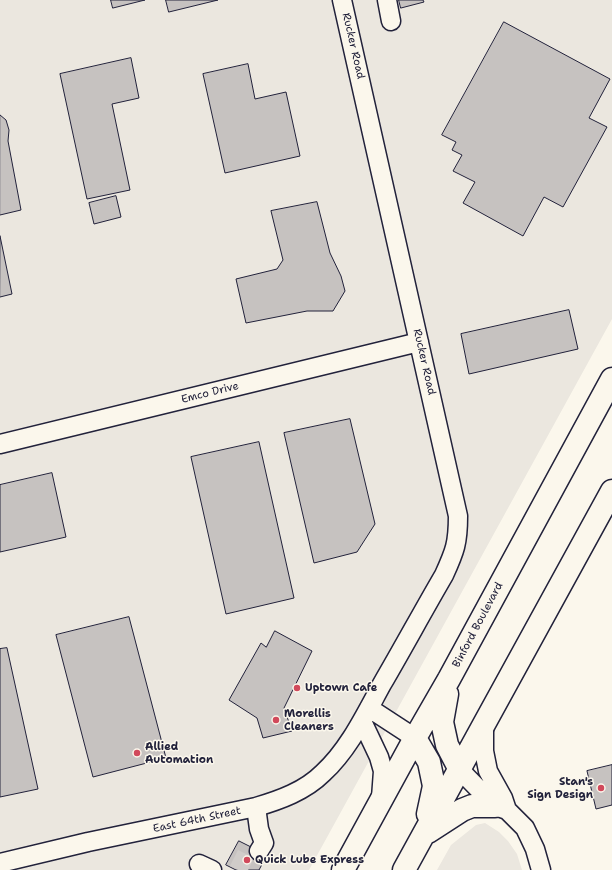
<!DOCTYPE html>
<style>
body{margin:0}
canvas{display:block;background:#fbf7ec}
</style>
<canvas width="612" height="870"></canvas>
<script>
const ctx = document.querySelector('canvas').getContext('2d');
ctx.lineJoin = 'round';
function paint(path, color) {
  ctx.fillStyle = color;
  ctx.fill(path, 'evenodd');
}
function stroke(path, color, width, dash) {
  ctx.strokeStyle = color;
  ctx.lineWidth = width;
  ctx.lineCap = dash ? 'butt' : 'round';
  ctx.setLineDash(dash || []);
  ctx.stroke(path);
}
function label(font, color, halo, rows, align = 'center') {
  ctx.font = font + ' "Shantell Sans",sans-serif';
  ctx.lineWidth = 3;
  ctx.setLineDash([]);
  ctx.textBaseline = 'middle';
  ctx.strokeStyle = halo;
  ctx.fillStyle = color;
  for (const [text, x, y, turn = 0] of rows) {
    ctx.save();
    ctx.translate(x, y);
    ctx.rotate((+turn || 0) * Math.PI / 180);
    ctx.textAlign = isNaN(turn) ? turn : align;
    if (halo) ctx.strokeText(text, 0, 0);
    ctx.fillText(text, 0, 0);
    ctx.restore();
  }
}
const built = new Path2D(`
 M 0,0 L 612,0 L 612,319 L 309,870 L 0,870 Z
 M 485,823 L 499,832 L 508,841 L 517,854 L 522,870 L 437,870 L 451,845 L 476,825 Z`);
const building = new Path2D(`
 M 111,0 L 145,0 L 113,8 Z
 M 166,0 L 218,0 L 169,12 Z
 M 399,0 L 423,0 L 424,2 L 401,8 Z
 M 504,22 L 610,79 L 589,118 L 607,127 L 563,207 L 544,197 L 523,236 L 463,203 L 475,182 L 453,171 L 462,155 L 452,150 L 456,142 L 442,135 Z
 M 131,58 L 139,98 L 112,104 L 130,190 L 87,199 L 60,74 Z
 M 248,64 L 255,99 L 286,92 L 300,156 L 225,173 L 203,74 Z
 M 0,115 L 6,120 L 9,130 L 8,141 L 21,210 L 0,215 Z
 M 116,196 L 121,217 L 94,224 L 89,203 Z
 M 317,202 L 330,253 L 341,276 L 345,291 L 333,311 L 307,311 L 246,323 L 236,279 L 277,269 L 283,260 L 271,211 Z
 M 0,236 L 12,294 L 0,297 Z
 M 569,310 L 578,349 L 469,374 L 461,334 Z
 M 350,419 L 375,524 L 357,552 L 314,563 L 284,433 Z
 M 259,442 L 294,598 L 226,614 L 191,457 Z
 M 52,473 L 66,537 L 0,552 L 0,485 Z
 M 129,617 L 166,758 L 93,777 L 56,635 Z
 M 275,631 L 312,651 L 284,708 L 292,731 L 263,738 L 257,718 L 229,700 L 261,643 L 266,647 Z
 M 7,648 L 38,789 L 0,797 L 0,649 Z
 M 612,765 L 612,805 L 596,809 L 587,771 Z
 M 239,841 L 267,855 L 259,870 L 236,870 L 226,865 Z`);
const minorTunnel = new Path2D(`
 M 238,870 L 250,846`);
const minor = new Path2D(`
 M 387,0 L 391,21
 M 0,444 L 419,342
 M 369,708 L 415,738
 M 362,721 L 379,757 L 383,771 L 381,798
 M 484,728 L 484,751 L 488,771 L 503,798 L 507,810
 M 460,770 L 495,806 L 507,810 L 525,828 L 535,849 L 541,870
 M 256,807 L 259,829 L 264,843 L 259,851
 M 0,863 L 88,842 L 256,807 C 280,800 305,791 323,773 C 349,749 365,715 382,684 C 403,648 423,611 444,575 C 455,551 458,543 458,516 L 342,0
 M 199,864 L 212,870`);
const major = new Path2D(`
 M 447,694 L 442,722 L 447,745 L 460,770
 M 415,738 L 429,762 L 434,786 L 428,814
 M 428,832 L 462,810 L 472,806 L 495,806
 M 343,870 L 415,738 L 449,679 L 612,379
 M 404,870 L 612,491`);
const markers = [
 [297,688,4,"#d1495b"],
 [276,720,4,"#d1495b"],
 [137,753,4,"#d1495b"],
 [601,788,4,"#d1495b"],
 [247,860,4,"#d1495b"]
];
const streetNames = [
 ["Rucker Road",353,46,77],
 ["Rucker Road",424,362,77],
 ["Emco Drive",210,393,-14],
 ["Binford Boulevard",478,625,-62],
 ["East 64th Street",197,820,-12]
];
const poiNames = [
 ["Uptown Cafe",305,688],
 ["Morellis",284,714],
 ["Cleaners",284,727],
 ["Allied",145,747],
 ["Automation",145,760],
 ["Stan's",593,782,"right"],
 ["Sign Design",593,795,"right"],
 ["Quick Lube Express",255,860]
];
paint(built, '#ebe7df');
paint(building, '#c6c2c0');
stroke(building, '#22223b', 1);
stroke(minorTunnel, '#d0ccc9', 18, [18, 9]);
stroke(minor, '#22223b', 21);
stroke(major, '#22223b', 25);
stroke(minor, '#fbf7ec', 18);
stroke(major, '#fbf7ec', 22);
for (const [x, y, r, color] of markers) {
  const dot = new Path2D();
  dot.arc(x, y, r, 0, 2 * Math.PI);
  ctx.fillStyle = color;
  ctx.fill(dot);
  stroke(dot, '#fbf7ec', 1.5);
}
label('11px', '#22223b', '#fbf7ec', streetNames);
label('bold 11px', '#22223b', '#fbf7ec', poiNames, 'left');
</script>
